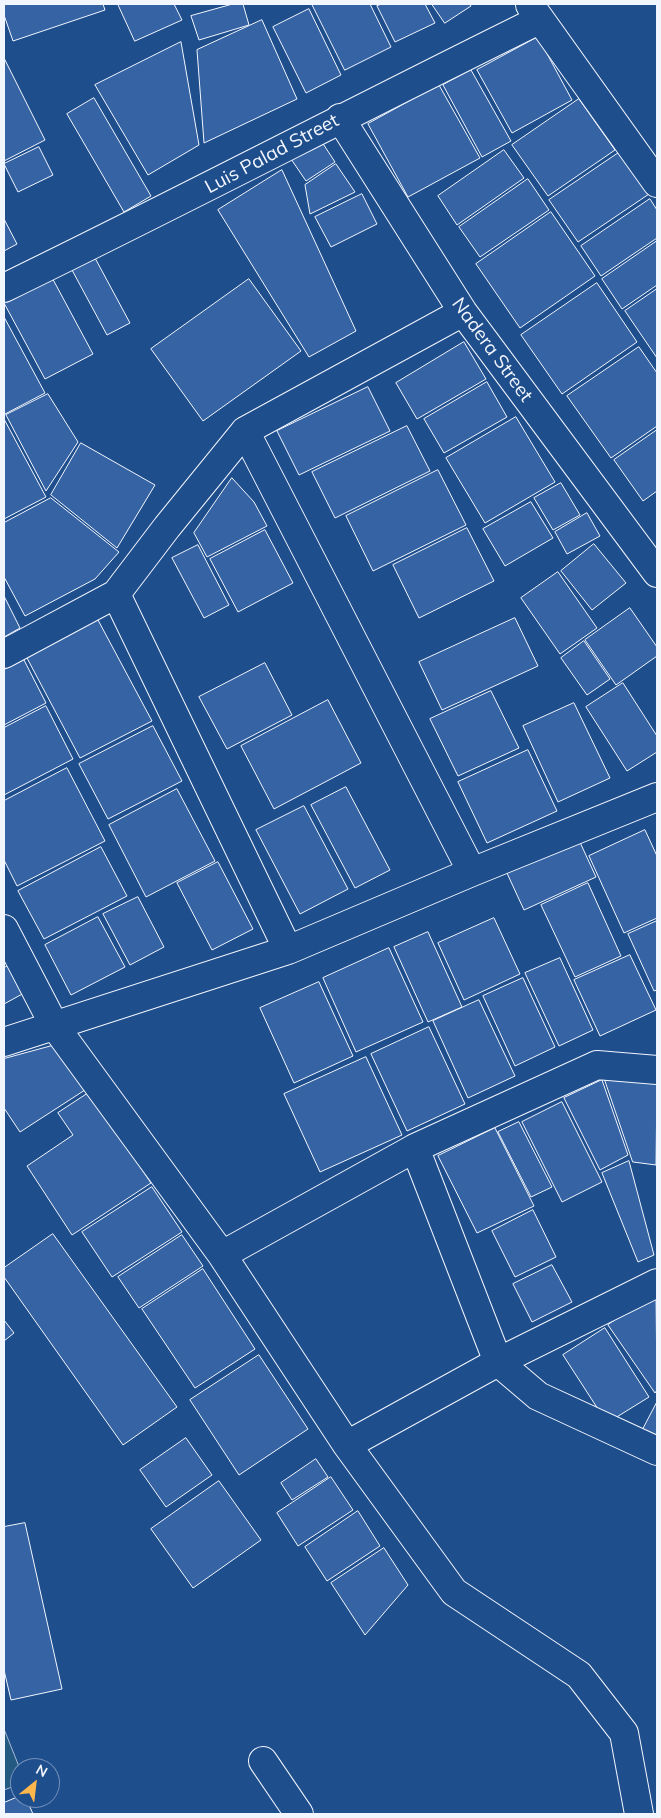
<!DOCTYPE html>
<style>
body{margin:0}
#map{position:relative;width:661px;height:1818px;overflow:hidden;background:#1f4e8c;font-family:Mulish,sans-serif}
canvas{display:block}
.frame{position:absolute;inset:0;border:5px solid #f2f6ff;pointer-events:none}
.north{position:absolute;left:10px;top:1758px;width:50px;height:50px;box-sizing:border-box;background:#1f4e8c;border:1px solid #7391ba;border-radius:50%;rotate:29deg;font-size:14px;font-weight:700;line-height:20px;text-align:center;color:#f2f6ff}
.north::after{content:'';display:block;margin:auto;width:18px;height:22px;background:#ffb74d;clip-path:polygon(50% 0,100% 100%,50% 72%,0 100%)}
</style>
<div id="map">
<canvas width="661" height="1818"></canvas>
<div class="frame"></div>
<div class="north">N</div>
</div>
<script>
const ctx = document.querySelector('canvas').getContext('2d');
ctx.lineJoin = 'round';
function paint(path, color) {
  ctx.fillStyle = color;
  ctx.fill(path, 'evenodd');
}
function stroke(path, color, width, dash) {
  ctx.strokeStyle = color;
  ctx.lineWidth = width;
  ctx.lineCap = dash ? 'butt' : 'round';
  ctx.setLineDash(dash || []);
  ctx.stroke(path);
}
function label(font, color, halo, rows, align = 'center') {
  ctx.font = font + ' Mulish,sans-serif';
  ctx.lineWidth = 4;
  ctx.setLineDash([]);
  ctx.textBaseline = 'middle';
  ctx.strokeStyle = halo;
  ctx.fillStyle = color;
  for (const [text, x, y, turn = 0] of rows) {
    ctx.save();
    ctx.translate(x, y);
    ctx.rotate((+turn || 0) * Math.PI / 180);
    ctx.textAlign = isNaN(turn) ? turn : align;
    if (halo) ctx.strokeText(text, 0, 0);
    ctx.fillText(text, 0, 0);
    ctx.restore();
  }
}
const green = new Path2D(`
 M 4,1729 L 20,1769 L 20,1784 L 4,1790 Z`);
const building = new Path2D(`
 M 4,4 L 103,4 L 105,10 L 13,41 L 4,15 Z
 M 118,4 L 174,4 L 182,20 L 135,41 Z
 M 233,4 L 243,4 L 249,25 L 199,40 L 191,16 Z
 M 312,4 L 370,4 L 391,47 L 345,70 Z
 M 382,4 L 425,4 L 435,23 L 395,42 L 377,6 Z
 M 432,4 L 470,4 L 471,6 L 445,23 Z
 M 309,9 L 341,75 L 306,93 L 273,27 Z
 M 262,20 L 297,99 L 204,143 L 197,50 Z
 M 538,37 L 572,100 L 512,133 L 477,70 Z
 M 181,42 L 199,145 L 148,175 L 95,85 Z
 M 4,58 L 45,140 L 4,161 Z
 M 471,70 L 511,141 L 482,157 L 443,85 Z
 M 439,85 L 480,158 L 408,197 L 368,124 Z
 M 94,98 L 151,196 L 124,212 L 67,114 Z
 M 579,99 L 615,150 L 548,196 L 512,145 Z
 M 318,136 L 335,162 L 306,181 L 289,156 Z
 M 39,147 L 53,175 L 18,192 L 4,164 Z
 M 504,150 L 524,178 L 457,225 L 438,196 Z
 M 620,152 L 649,194 L 578,242 L 549,200 Z
 M 336,164 L 355,192 L 310,214 L 305,185 Z
 M 282,170 L 356,331 L 309,357 L 218,210 Z
 M 528,179 L 549,210 L 480,257 L 459,227 Z
 M 362,194 L 377,224 L 331,247 L 315,217 Z
 M 650,199 L 657,210 L 657,238 L 601,276 L 581,246 Z
 M 551,212 L 595,276 L 520,328 L 476,264 Z
 M 4,219 L 17,244 L 4,251 Z
 M 657,241 L 657,285 L 622,309 L 602,279 Z
 M 95,258 L 130,323 L 107,335 L 72,270 Z
 M 49,272 L 93,354 L 45,379 L 4,303 L 4,296 Z
 M 249,279 L 301,351 L 203,421 L 151,349 Z
 M 597,283 L 637,342 L 562,394 L 521,335 Z
 M 657,289 L 657,358 L 625,311 Z
 M 4,317 L 45,393 L 5,414 L 4,412 Z
 M 464,342 L 486,379 L 417,419 L 396,383 Z
 M 639,347 L 657,373 L 657,426 L 611,458 L 567,396 Z
 M 487,382 L 507,417 L 444,453 L 424,419 Z
 M 368,387 L 390,431 L 299,475 L 277,431 Z
 M 48,394 L 78,442 L 46,491 L 6,415 Z
 M 516,417 L 555,482 L 485,523 L 446,458 Z
 M 4,419 L 46,497 L 4,519 Z
 M 407,426 L 430,471 L 335,518 L 312,472 Z
 M 657,430 L 657,491 L 643,501 L 614,460 Z
 M 81,443 L 155,485 L 117,548 L 51,495 Z
 M 438,470 L 466,525 L 373,571 L 346,516 Z
 M 232,478 L 254,502 L 267,526 L 207,557 L 194,533 Z
 M 561,483 L 580,515 L 553,530 L 534,498 Z
 M 51,498 L 119,552 L 95,579 L 25,616 L 4,577 L 4,523 Z
 M 531,502 L 553,538 L 505,566 L 483,529 Z
 M 587,513 L 600,536 L 567,554 L 555,532 Z
 M 467,528 L 494,581 L 419,618 L 393,565 Z
 M 265,530 L 293,583 L 238,612 L 210,559 Z
 M 594,544 L 626,583 L 592,610 L 561,571 Z
 M 198,545 L 229,605 L 204,618 L 172,558 Z
 M 558,572 L 597,628 L 560,654 L 521,598 Z
 M 4,596 L 20,628 L 4,637 Z
 M 630,608 L 657,647 L 657,656 L 616,685 L 585,640 Z
 M 515,618 L 538,666 L 442,710 L 419,662 Z
 M 98,620 L 152,721 L 80,758 L 27,658 Z
 M 584,641 L 610,679 L 587,695 L 561,658 Z
 M 24,660 L 46,703 L 4,725 L 4,670 Z
 M 265,663 L 292,715 L 227,749 L 199,697 Z
 M 623,683 L 657,736 L 657,752 L 627,771 L 586,707 Z
 M 491,691 L 519,748 L 458,776 L 430,719 Z
 M 328,700 L 361,763 L 274,809 L 241,746 Z
 M 574,703 L 610,778 L 558,802 L 523,726 Z
 M 46,706 L 73,759 L 4,795 L 4,728 Z
 M 153,726 L 182,781 L 108,819 L 79,764 Z
 M 528,750 L 557,811 L 487,843 L 458,782 Z
 M 67,768 L 105,841 L 17,886 L 4,860 L 4,801 Z
 M 346,787 L 390,870 L 355,888 L 311,805 Z
 M 177,789 L 215,861 L 146,897 L 109,825 Z
 M 304,806 L 348,889 L 300,914 L 256,830 Z
 M 645,830 L 657,856 L 657,918 L 624,933 L 589,856 Z
 M 578,838 L 596,877 L 524,910 L 506,871 Z
 M 101,847 L 127,896 L 44,939 L 18,891 Z
 M 218,862 L 253,929 L 212,950 L 177,883 Z
 M 588,883 L 621,956 L 575,977 L 541,905 Z
 M 138,897 L 164,947 L 130,965 L 103,914 Z
 M 98,917 L 125,967 L 71,995 L 45,945 Z
 M 494,918 L 520,974 L 464,1000 L 438,943 Z
 M 657,921 L 657,990 L 654,991 L 628,934 Z
 M 428,932 L 462,1007 L 428,1022 L 394,947 Z
 M 389,948 L 423,1022 L 356,1052 L 323,978 Z
 M 630,955 L 656,1010 L 600,1036 L 574,980 Z
 M 560,958 L 593,1030 L 559,1046 L 525,973 Z
 M 11,964 L 26,992 L 4,1004 L 4,968 Z
 M 523,978 L 555,1047 L 515,1066 L 483,996 Z
 M 319,982 L 353,1056 L 294,1083 L 260,1008 Z
 M 479,1000 L 515,1076 L 468,1098 L 433,1021 Z
 M 429,1027 L 465,1104 L 407,1131 L 371,1054 Z
 M 59,1044 L 88,1088 L 20,1132 L 4,1108 L 4,1059 Z
 M 366,1057 L 402,1135 L 320,1172 L 284,1094 Z
 M 602,1080 L 628,1155 L 600,1170 L 564,1098 Z
 M 605,1080 L 657,1083 L 656,1165 L 633,1162 Z
 M 90,1092 L 151,1183 L 72,1235 L 27,1166 L 73,1135 L 58,1113 Z
 M 562,1102 L 602,1182 L 562,1202 L 522,1122 Z
 M 519,1122 L 552,1187 L 531,1197 L 498,1132 Z
 M 495,1128 L 534,1206 L 477,1233 L 438,1156 Z
 M 629,1161 L 654,1255 L 638,1262 L 602,1173 Z
 M 152,1187 L 182,1232 L 112,1277 L 82,1232 Z
 M 533,1210 L 556,1257 L 515,1277 L 492,1231 Z
 M 53,1234 L 177,1407 L 123,1445 L 4,1277 L 4,1268 Z
 M 182,1235 L 203,1266 L 139,1308 L 118,1277 Z
 M 552,1265 L 572,1302 L 532,1322 L 513,1284 Z
 M 203,1269 L 255,1349 L 195,1388 L 142,1309 Z
 M 656,1293 L 657,1390 L 655,1393 L 608,1325 Z
 M 4,1320 L 14,1333 L 4,1341 Z
 M 605,1328 L 649,1397 L 607,1423 L 563,1355 Z
 M 259,1355 L 308,1429 L 239,1475 L 190,1400 Z
 M 657,1402 L 657,1444 L 640,1435 Z
 M 186,1438 L 212,1475 L 166,1507 L 140,1470 Z
 M 316,1459 L 328,1477 L 292,1500 L 281,1483 Z
 M 331,1477 L 353,1510 L 298,1546 L 277,1513 Z
 M 219,1481 L 261,1540 L 193,1588 L 151,1529 Z
 M 358,1511 L 380,1546 L 327,1581 L 305,1547 Z
 M 25,1523 L 62,1689 L 11,1700 L 4,1670 L 4,1527 Z
 M 384,1548 L 408,1585 L 365,1635 L 331,1583 Z
 M 20,1796 L 26,1798 L 33,1814 L 4,1814 L 4,1803 Z`);
const street = new Path2D(`
 M 340,118 L 463,312 L 657,573
 M 245,431 L 472,872
 M 4,654 L 116,594
 M 4,929 L 54,1025 L 222,1255 L 347,1445 L 454,1592 L 579,1675 L 624,1733 L 639,1814
 M 288,950 L 116,594 L 167,527 L 245,431 L 463,312
 M 4,1042 L 288,950 L 472,872 L 657,797
 M 415,1148 L 498,1362 L 538,1396 L 657,1451
 M 222,1255 L 415,1148 L 597,1065 L 657,1070
 M 347,1445 L 498,1362 L 657,1283
 M 263,1761 L 299,1814`);
const secondary = new Path2D(`
 M 530,5 L 657,183
 M 4,288 C 183,201 360,108 539,20`);
const streetNames = [
 ["Luis Palad Street",272,154,-28],
 ["Nadera Street",492,350,54]
];
paint(green, '#245a82');
stroke(green, '#a8bbd7', 1);
paint(building, '#3563a3');
stroke(building, '#f2f6ff', 1);
stroke(street, '#f2f6ff', 30);
stroke(secondary, '#f2f6ff', 30);
stroke(street, '#1f4e8c', 28);
stroke(secondary, '#1f4e8c', 28);
label('19px', '#f2f6ff', '#1f4e8c', streetNames);
</script>
